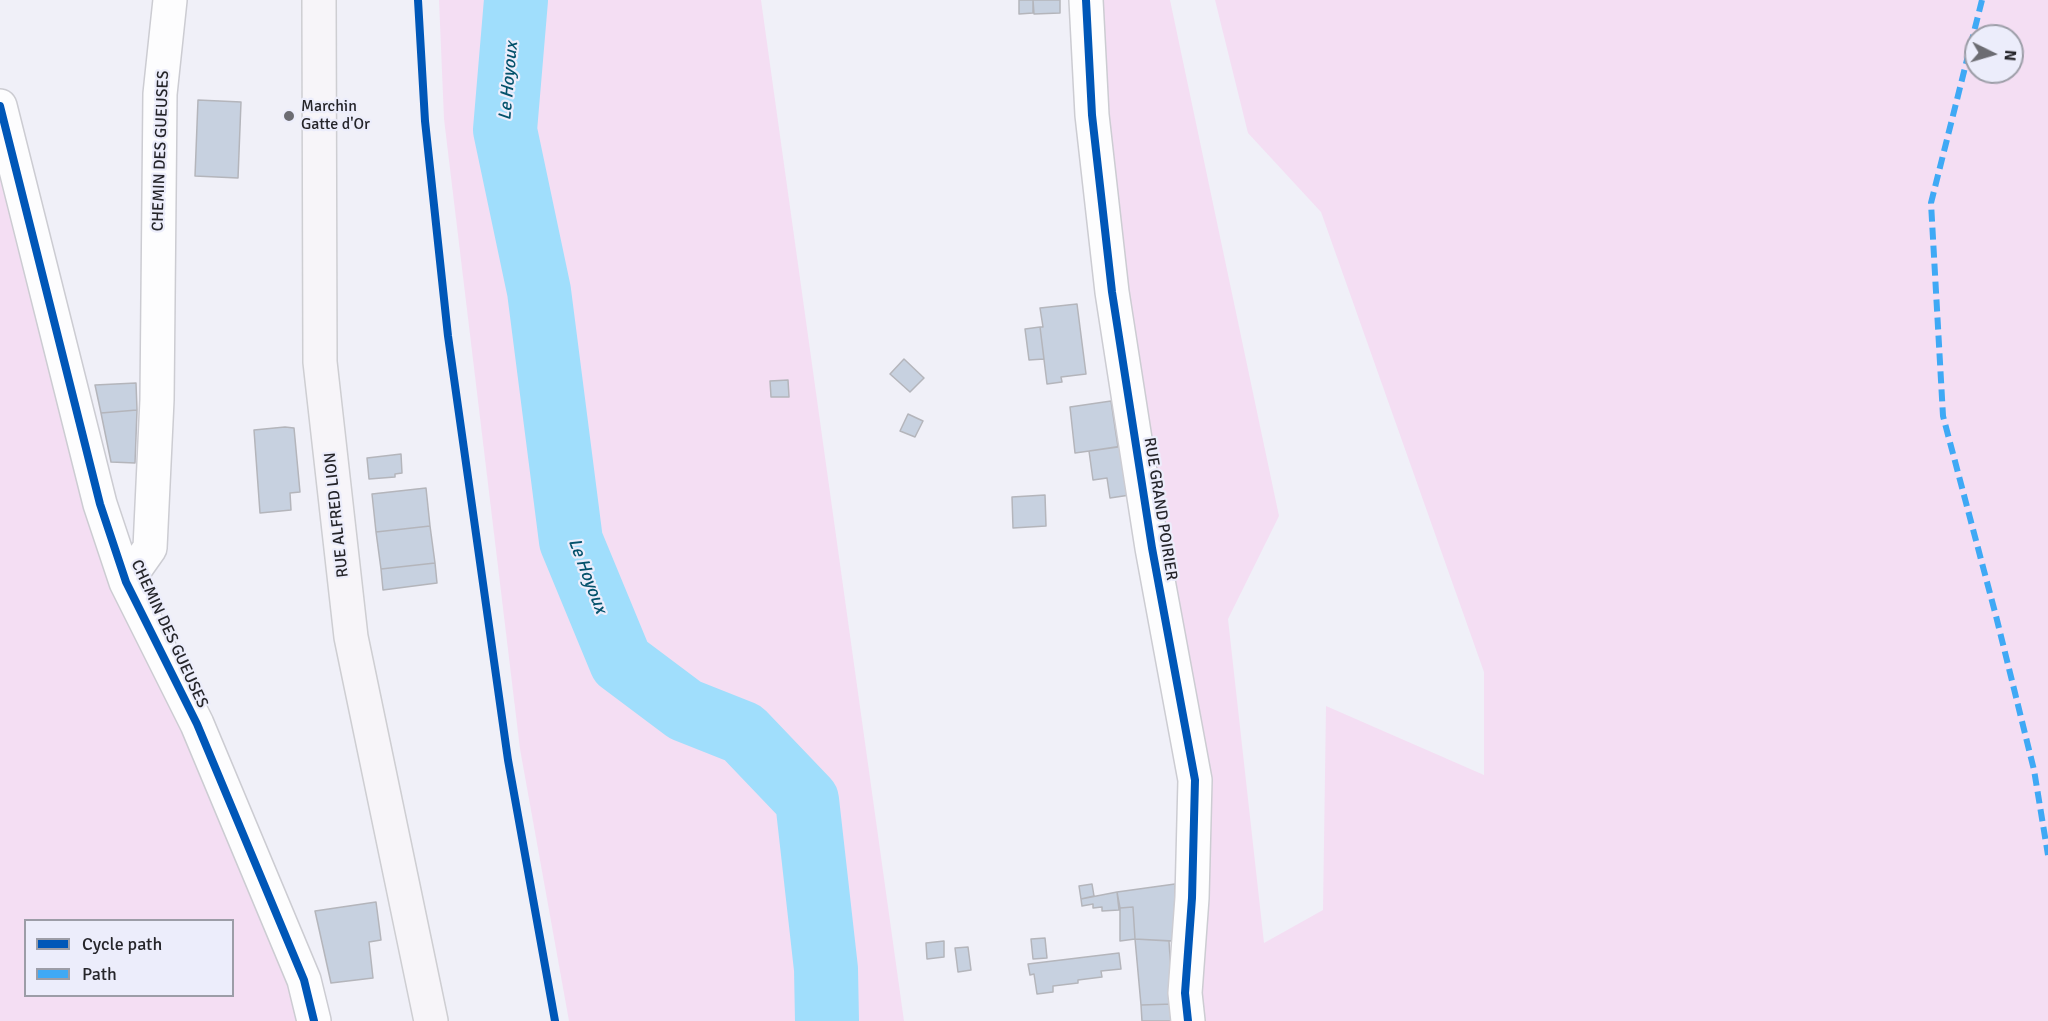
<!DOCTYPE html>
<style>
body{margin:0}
#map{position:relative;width:2048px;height:1021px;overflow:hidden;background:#f0f0f8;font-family:Signika,sans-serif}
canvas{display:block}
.legend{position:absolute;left:24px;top:919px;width:210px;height:78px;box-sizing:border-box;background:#ecedfb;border:2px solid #9c9da7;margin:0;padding:8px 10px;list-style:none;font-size:18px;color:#25252a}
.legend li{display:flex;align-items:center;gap:12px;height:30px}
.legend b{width:30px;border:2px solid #9c9da7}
.north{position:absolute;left:1964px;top:24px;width:60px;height:60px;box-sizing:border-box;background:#ecedfb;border:2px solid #9c9da7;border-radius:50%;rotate:95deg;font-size:16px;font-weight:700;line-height:24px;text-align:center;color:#25252a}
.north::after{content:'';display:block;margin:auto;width:21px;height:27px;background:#6c6c72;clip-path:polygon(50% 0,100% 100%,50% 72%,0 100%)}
</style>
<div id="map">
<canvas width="2048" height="1021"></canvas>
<ul class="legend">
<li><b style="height:8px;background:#0057b8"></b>Cycle path</li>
<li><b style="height:8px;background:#3fa9f5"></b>Path</li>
</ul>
<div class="north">N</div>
</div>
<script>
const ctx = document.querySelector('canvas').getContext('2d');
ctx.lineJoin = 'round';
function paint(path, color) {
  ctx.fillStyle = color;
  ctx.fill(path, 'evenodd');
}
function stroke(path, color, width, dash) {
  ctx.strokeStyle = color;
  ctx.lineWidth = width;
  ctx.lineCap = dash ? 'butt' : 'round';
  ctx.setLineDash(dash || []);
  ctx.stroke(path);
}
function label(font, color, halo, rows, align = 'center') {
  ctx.font = font + ' Signika,sans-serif';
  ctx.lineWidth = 4.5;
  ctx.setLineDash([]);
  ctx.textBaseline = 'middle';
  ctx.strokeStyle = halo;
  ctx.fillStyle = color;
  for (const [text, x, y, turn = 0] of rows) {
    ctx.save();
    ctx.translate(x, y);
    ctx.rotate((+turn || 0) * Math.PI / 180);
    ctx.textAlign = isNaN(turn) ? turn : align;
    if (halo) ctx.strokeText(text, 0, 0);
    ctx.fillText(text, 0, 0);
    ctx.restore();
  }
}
const green = new Path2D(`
 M 439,0 L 761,0 L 904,1021 L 569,1021 L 520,749 L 444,119 Z
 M 1086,0 L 1170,0 L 1279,516 L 1228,619 L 1264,943 L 1323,910 L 1326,706 L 1484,775 L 1484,672 L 1321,212 L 1248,133 L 1215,0 L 2048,0 L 2048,1021 L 1188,1021 L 1195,780 ZM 1976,36 L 2012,36 L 2012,72 L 1976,72 Z
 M 0,106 L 100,504 L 314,1021 L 0,1021 ZM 26,920 L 232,920 L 232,996 L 26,996 Z`);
const river = new Path2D(`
 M 516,0 L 505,130 L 539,291 L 571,541 L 621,662 L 685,710 L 743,733 L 807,800 L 826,969 L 827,1021`);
const building = new Path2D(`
 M 1019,0 L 1033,0 L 1033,13 L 1019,14 Z
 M 1033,0 L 1060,0 L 1060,13 L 1034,14 Z
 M 198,100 L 241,102 L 238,178 L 195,176 Z
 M 1077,304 L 1086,374 L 1061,377 L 1062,382 L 1047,384 L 1040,327 L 1043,327 L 1040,308 Z
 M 1040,327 L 1044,359 L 1029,360 L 1025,329 Z
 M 904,359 L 924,378 L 910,392 L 890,374 Z
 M 788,380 L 789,397 L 771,397 L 770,381 Z
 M 136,383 L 137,410 L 101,413 L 95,385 Z
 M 1111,401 L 1118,447 L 1075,453 L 1070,407 Z
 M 137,410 L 135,463 L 111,462 L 101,413 Z
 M 908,414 L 923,421 L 915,437 L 900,431 Z
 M 285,427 L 294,428 L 300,492 L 290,493 L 291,510 L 260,513 L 254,430 Z
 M 1122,446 L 1130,495 L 1110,498 L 1107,478 L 1093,480 L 1089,451 Z
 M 401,454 L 402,473 L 395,474 L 395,477 L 369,479 L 367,458 Z
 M 426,488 L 430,526 L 376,532 L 372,494 Z
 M 1045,495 L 1046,526 L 1013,528 L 1012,497 Z
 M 430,526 L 435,563 L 381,569 L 376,532 Z
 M 435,563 L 437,583 L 383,590 L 381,569 Z
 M 1092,884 L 1094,896 L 1081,899 L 1079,886 Z
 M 1175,884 L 1174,941 L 1135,939 L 1133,907 L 1120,908 L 1117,892 Z
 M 1117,892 L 1119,910 L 1102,911 L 1102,907 L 1093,908 L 1093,904 L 1082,906 L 1081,899 Z
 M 376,902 L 381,940 L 369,942 L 373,978 L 331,983 L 315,911 Z
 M 1133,907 L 1135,939 L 1120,941 L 1120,908 Z
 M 1045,938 L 1047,958 L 1033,959 L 1031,939 Z
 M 1135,939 L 1169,941 L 1173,1004 L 1141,1005 Z
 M 944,941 L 944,957 L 927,959 L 926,943 Z
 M 968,947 L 971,970 L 958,972 L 955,948 Z
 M 1119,953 L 1121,969 L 1101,971 L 1102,977 L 1078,980 L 1078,983 L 1053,986 L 1053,992 L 1037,994 L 1034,974 L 1030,975 L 1028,964 Z
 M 1173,1004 L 1175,1021 L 1142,1021 L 1141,1005 Z`);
const minor = new Path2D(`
 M 1086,0 L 1092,115 L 1112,292 L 1152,548 L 1195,780 L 1192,898 L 1185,993 L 1188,1021
 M 0,106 L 100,504 L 126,582 L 197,724 L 304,980 L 314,1021
 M 126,582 L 150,548 L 157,400 L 160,94 L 170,0`);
const major = new Path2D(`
 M 319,0 L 320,362 L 351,637 L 431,1021`);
const quiet = new Path2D(`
 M 1982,0 L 1931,203 L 1943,416 L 1996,616 L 2034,770 L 2048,855`);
const cycleway = new Path2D(`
 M 418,0 L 425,121 L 448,336 L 508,760 L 555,1021
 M 1086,0 L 1092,115 L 1112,292 L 1152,548 L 1195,780 L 1192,898 L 1185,993 L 1188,1021
 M 0,106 L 100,504 L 126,582 L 197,724 L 304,980 L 314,1021`);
const markers = [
 [289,116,6,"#6c6c72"]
];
const poiNames = [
 ["Marchin",301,107],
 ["Gatte d'Or",301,125]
];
const streetNames = [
 ["CHEMIN DES GUEUSES",161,151,-88],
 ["RUE GRAND POIRIER",1160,509,81],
 ["RUE ALFRED LION",337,515,-96],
 ["CHEMIN DES GUEUSES",169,634,65]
];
const waterNames = [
 ["Le Hoyoux",509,81,-85],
 ["Le Hoyoux",587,576,69]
];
paint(green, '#f4def3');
stroke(river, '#a0defc', 64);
paint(building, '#c7d1e0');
stroke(building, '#b4b5bb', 1.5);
stroke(minor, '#ccccd2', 36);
stroke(major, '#ceced2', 36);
stroke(minor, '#fdfdfe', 33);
stroke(major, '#f7f5f9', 33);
stroke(quiet, '#3fa9f5', 6, [12, 6]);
stroke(cycleway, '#0057b8', 8);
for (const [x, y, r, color] of markers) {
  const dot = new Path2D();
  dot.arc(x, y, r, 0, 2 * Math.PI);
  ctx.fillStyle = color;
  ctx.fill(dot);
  stroke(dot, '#ecedfb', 2);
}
label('16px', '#25252a', '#ecedfb', poiNames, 'left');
label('16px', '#25252a', '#ecedfb', streetNames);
label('italic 18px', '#04526c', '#ecedfb', waterNames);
</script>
